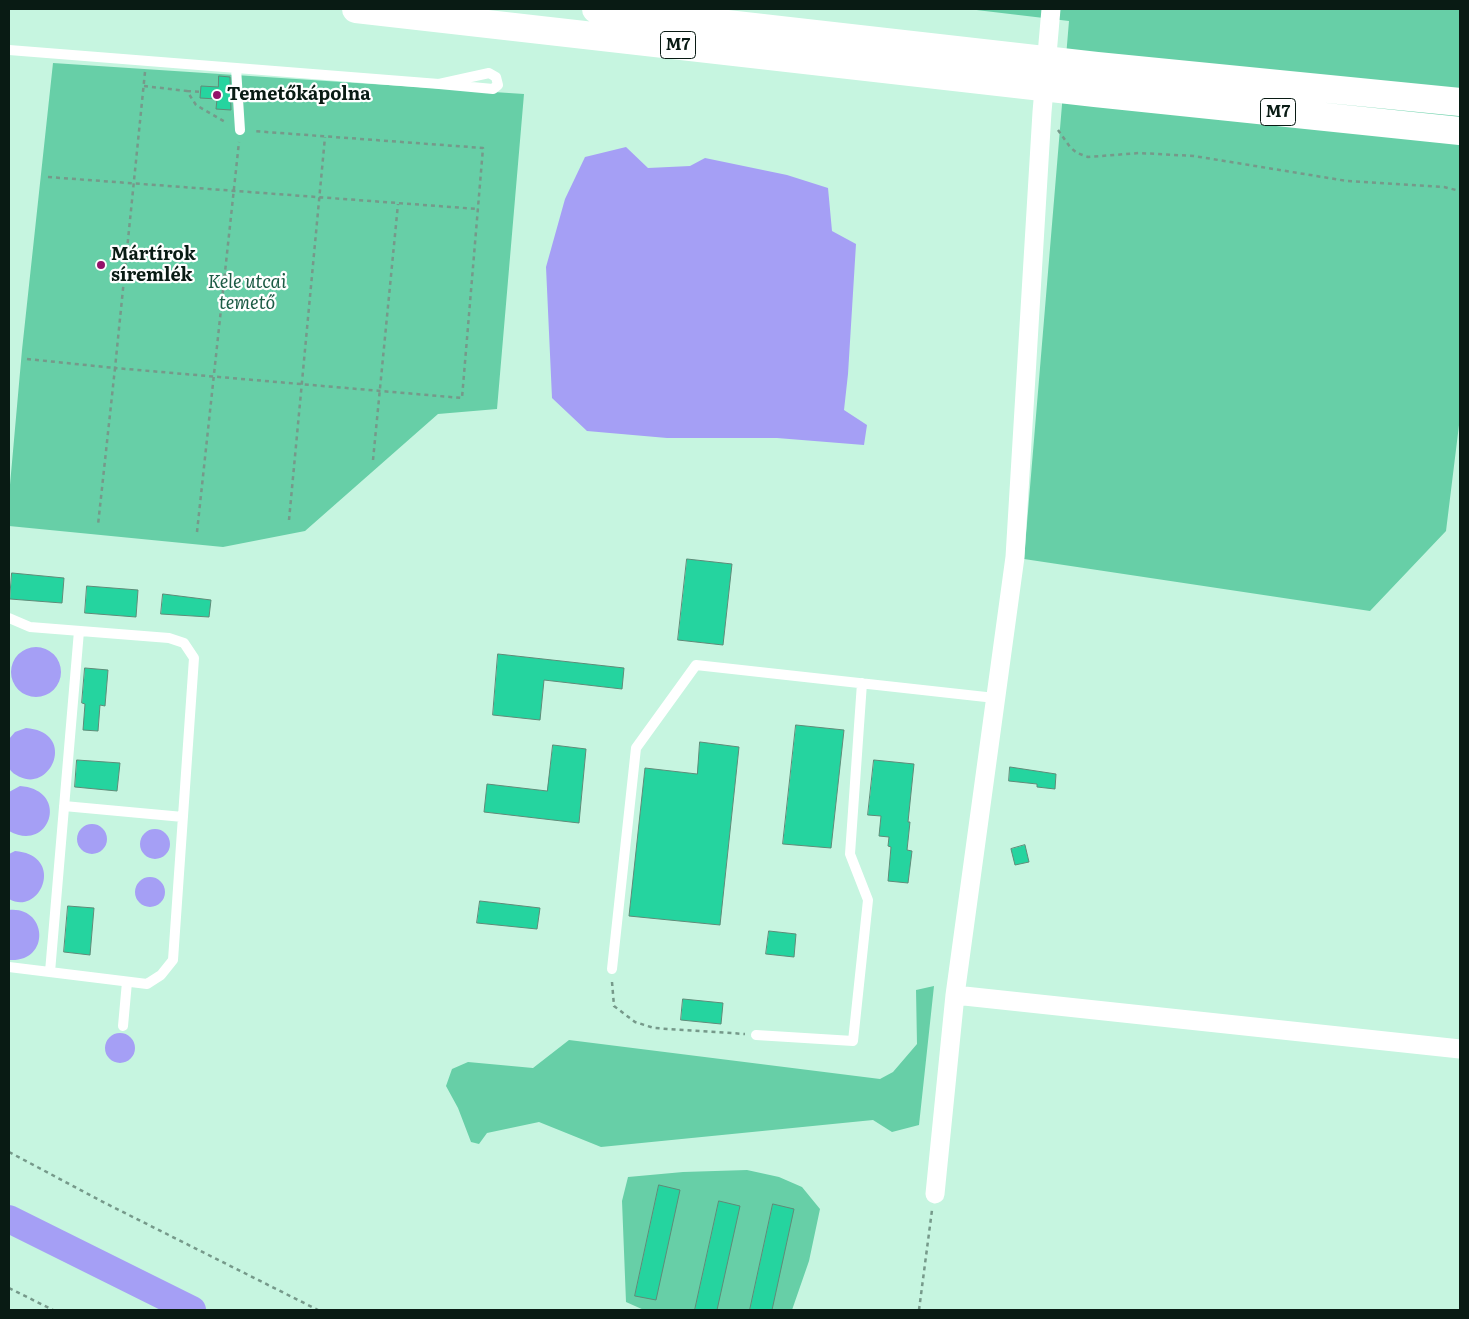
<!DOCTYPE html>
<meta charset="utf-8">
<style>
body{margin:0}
#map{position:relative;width:1469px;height:1319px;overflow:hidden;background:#c6f5e0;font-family:Literata,serif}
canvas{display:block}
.frame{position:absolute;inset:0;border:10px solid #091b14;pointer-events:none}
</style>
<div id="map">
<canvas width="1469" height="1319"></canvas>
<div class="frame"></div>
</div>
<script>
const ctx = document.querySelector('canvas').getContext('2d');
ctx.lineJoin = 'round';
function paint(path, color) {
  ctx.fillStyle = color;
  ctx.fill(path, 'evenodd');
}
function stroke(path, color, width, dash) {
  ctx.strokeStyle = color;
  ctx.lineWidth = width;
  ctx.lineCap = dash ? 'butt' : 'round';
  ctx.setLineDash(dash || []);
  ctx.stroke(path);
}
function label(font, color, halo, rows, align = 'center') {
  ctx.font = font + ' Literata,serif';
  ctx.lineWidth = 4.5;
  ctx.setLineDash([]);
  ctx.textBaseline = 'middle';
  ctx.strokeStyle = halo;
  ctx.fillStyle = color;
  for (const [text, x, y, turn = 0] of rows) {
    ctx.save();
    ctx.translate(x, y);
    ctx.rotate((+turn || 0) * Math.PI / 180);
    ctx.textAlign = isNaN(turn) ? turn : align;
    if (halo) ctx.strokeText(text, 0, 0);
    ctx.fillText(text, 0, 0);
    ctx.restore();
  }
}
const green = new Path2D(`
 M 968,9 L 1460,9 L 1460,417 L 1446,531 L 1370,611 L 1024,559 L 1069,21 Z
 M 53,63 L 524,94 L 497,409 L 438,414 L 305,531 L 223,547 L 9,526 L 9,496 L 22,350 Z
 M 934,986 L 919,1125 L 892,1132 L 873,1120 L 601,1147 L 539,1122 L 487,1133 L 479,1144 L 471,1142 L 458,1108 L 446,1086 L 452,1069 L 468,1062 L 533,1068 L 569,1040 L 880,1079 L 893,1072 L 917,1044 L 916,990 Z
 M 747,1170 L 779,1177 L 802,1187 L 820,1209 L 809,1261 L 792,1310 L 644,1310 L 626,1302 L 622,1201 L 628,1177 L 683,1172 Z`);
const water = new Path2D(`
 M 626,147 L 648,168 L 690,166 L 705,158 L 787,175 L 828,188 L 832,231 L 856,244 L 848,374 L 844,410 L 867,425 L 864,445 L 777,438 L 667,438 L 587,431 L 552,398 L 546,267 L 565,199 L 585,157 Z
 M11 672a25 25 0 1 1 50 0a25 25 0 1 1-50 0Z
 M 26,728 C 77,732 52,792 20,777 C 16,775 10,772 9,767 C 6,759 9,747 9,739 L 15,732 Z
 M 20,786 C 71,790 50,854 9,831 L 9,792 Z
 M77 839a15 15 0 1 1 30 0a15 15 0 1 1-30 0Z
 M140 844a15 15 0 1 1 30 0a15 15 0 1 1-30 0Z
 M 15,851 C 66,855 41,917 9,899 L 9,854 Z
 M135 892a15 15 0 1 1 30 0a15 15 0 1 1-30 0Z
 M 9,910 C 48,906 51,963 9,960 Z
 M105 1048a15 15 0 1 1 30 0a15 15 0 1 1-30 0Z`);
const river = new Path2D(`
 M 9,1219 L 192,1310`);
const building = new Path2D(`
 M 219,76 L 230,77 L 231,110 L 216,109 L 217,99 L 200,98 L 201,86 L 218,87 Z
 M 687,559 L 732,564 L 723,645 L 678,640 Z
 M 12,573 L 64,578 L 62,603 L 10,599 Z
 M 87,586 L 138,590 L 136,617 L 85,613 Z
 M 163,594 L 211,600 L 209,617 L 161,614 Z
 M 498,654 L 624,668 L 622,689 L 544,680 L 540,720 L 493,715 Z
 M 85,668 L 108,670 L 105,706 L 100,705 L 98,731 L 83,730 L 85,704 L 82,703 Z
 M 796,725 L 844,730 L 831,848 L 783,844 Z
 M 700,742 L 739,747 L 720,925 L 629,916 L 645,768 L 697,774 Z
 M 553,745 L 586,749 L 579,823 L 484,812 L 487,784 L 547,791 Z
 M 77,760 L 120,763 L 117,791 L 75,787 Z
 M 874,760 L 914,764 L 908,822 L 910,822 L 907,850 L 912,851 L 908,883 L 888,881 L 891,847 L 888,846 L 889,837 L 879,836 L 881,816 L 868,815 Z
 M 1010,767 L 1056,774 L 1055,789 L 1037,787 L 1037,784 L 1009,781 Z
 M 1025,845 L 1029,862 L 1015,865 L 1011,849 Z
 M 480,901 L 540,908 L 537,929 L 477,923 Z
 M 68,906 L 94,908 L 90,955 L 64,952 Z
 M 769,931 L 796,934 L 794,957 L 766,954 Z
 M 683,999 L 723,1003 L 721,1024 L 681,1020 Z
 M 659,1185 L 680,1190 L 656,1300 L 635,1296 Z
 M 719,1201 L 740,1206 L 717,1310 L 695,1310 Z
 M 773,1204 L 794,1209 L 772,1310 L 750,1310 Z`);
const path = new Path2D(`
 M 145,72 L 115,368 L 462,398 L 483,148 L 253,131
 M 144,86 L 187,91 L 196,105 L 227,123
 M 187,91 L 201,92
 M 1058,130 L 1070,147 L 1077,153 L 1088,157 L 1139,153 L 1194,156 L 1347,181 L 1444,187 L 1460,191
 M 48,177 L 478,209
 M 27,359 L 115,368 L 98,525
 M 373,460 L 398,204
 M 289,520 L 325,137
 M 197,532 L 239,142
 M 612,982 L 614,1006 L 635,1022 L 654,1028 L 745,1034
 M 9,1152 L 105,1203 L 318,1310
 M 9,1288 L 53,1310
 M 919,1310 L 932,1210`);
const service = new Path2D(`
 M 9,50 L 439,84 L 493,89 L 498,85 L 496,77 L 489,73 L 439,84
 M 236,68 L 240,130
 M 9,618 L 30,627 L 169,638 L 184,643 L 194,658 L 173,960 L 161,975 L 147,984 L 9,967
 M 64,806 L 183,817
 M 612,969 L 636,748 L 696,665 L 995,698
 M 50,972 L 79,631
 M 123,1026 L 127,982
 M 756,1035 L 853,1041 L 868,900 L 850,854 L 862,683`);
const minor = new Path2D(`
 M 955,995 L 1460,1049
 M 935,1194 L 955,995 L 1015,557 L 1042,112 L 1051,9`);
const motorway = new Path2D(`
 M 356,9 L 1095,93 L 1460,131
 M 596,9 L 1097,66 L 1460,102`);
const markers = [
 [217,95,5,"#95126a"],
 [101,265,5,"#95126a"]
];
const shields = [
 [678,45,35],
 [1278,112,35]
];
const shieldNames = [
 ["M7",678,45],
 ["M7",1278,112]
];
const poiNames = [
 ["Temetőkápolna",227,95],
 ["Mártírok",111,255],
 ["síremlék",111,276]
];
const parkNames = [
 ["Kele utcai",247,283],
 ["temető",247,304]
];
paint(green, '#67cfa7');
paint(water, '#a59ff5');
stroke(river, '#a59ff5', 28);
paint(building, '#25d49f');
stroke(building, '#5f8b78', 1);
stroke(path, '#76998a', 2.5, [4, 4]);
stroke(service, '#fff', 10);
stroke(minor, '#fff', 19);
stroke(motorway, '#fff', 28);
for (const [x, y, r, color] of markers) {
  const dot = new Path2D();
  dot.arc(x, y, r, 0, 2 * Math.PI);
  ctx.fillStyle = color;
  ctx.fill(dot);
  stroke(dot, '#fff', 2);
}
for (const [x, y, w] of shields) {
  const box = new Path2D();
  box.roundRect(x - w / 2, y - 13.5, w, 27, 4);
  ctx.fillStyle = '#fff';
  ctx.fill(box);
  stroke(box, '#091b14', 1);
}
label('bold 16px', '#091b14', null, shieldNames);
label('bold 18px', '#091b14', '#fff', poiNames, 'left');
label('italic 18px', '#1c5b45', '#fff', parkNames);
</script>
